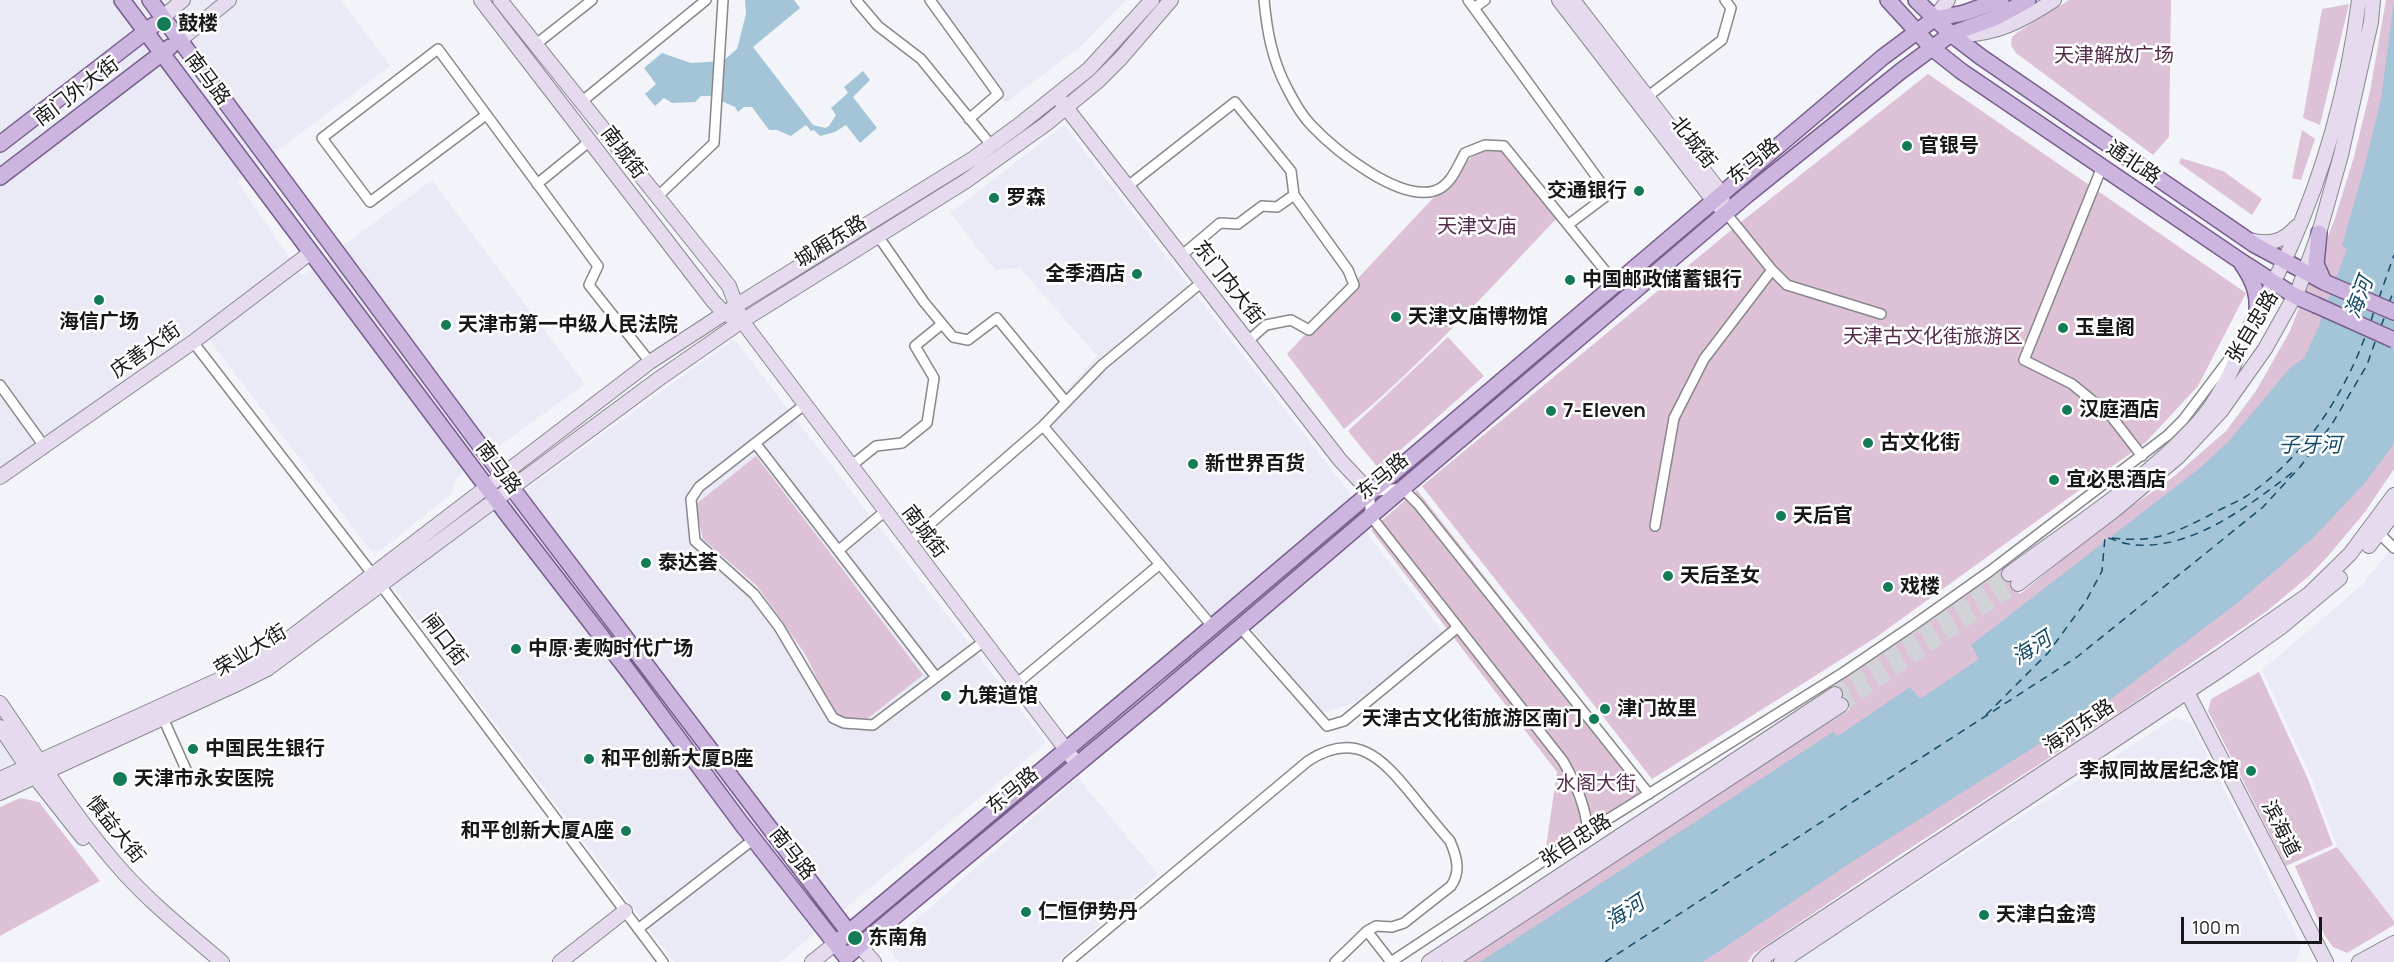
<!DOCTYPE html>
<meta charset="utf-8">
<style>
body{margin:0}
#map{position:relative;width:2394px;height:962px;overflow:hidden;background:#f3f4f9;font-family:Manrope,sans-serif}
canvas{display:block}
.scale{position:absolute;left:2181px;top:917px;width:141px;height:27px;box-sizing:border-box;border:3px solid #18181a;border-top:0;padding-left:8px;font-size:18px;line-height:21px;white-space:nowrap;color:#18181a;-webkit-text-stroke:4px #fff;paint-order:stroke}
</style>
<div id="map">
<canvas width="2394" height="962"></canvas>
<div class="scale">100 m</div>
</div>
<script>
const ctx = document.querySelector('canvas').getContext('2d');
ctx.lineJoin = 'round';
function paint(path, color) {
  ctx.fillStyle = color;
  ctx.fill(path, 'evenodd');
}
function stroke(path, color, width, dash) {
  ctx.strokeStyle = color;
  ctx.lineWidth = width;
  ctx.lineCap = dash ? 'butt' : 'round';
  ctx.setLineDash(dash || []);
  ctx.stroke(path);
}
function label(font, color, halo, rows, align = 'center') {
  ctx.font = font + ' Manrope,"Noto Sans SC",sans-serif';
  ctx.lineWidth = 5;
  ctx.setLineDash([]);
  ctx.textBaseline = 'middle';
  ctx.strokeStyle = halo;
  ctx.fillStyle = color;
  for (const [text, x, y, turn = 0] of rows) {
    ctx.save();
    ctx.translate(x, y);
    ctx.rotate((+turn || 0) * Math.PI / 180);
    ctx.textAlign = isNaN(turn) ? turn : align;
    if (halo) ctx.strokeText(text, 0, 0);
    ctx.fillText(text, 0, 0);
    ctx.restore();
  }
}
const built = new Path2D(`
 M 0,0 L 341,0 L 390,66 L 237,181 L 302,276 L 432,180 L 585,384 L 457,477 L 451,494 L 380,551 L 371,551 L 199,327 L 0,471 Z
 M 931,0 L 1126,0 L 1082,45 L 1006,103 Z
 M 1064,125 L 1349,492 L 1370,537 L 1443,633 L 1354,703 L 1322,713 L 1243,618 L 1220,636 L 1039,422 L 1097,356 L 1020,268 L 995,270 L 950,213 Z
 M 734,339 L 1046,743 L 780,962 L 674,962 L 392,586 Z
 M 2394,545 L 2394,921 L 2337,847 L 2312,779 L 2262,670 L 2361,586 Z
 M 0,713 L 40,769 L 0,787 Z
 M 2176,717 L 2192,724 L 2301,944 L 2296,962 L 1795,962 Z
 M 1078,778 L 1158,874 L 1057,962 L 899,962 L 886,946 Z`);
const green = new Path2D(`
 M 2069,0 L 2171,0 L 2169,137 L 2153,155 L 2016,53 L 2011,45 L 2012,37 L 2018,32 Z
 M 2386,0 L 2394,0 L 2394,469 L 2365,512 L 2329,555 L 2309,576 L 2267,611 L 2132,704 L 1898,856 L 1753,954 L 1748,962 L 1462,962 L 1597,872 L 1850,709 L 1834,685 L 1912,634 L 2002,570 L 2020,594 L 2108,523 L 2172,478 L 2226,431 L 2256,391 L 2289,333 L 2334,221 L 2354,157 L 2370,91 Z
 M 2349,4 L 2320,125 L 2303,118 L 2322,9 Z
 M 1928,74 L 2246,293 L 2198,386 L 2146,442 L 1875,638 L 1652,779 L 1422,486 L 1741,222 Z
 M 2302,130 L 2315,139 L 2301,180 L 2292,178 Z
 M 1480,148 L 1504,149 L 1559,216 C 1490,288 1422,365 1344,429 L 1287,354 Z
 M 2181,158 L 2223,171 L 2262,199 L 2252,215 L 2179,163 Z
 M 1448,337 L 1484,376 L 1379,469 L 1348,431 Z
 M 756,456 L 923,675 L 863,722 L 835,717 L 806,655 L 757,586 L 703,539 L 695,505 Z
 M 1417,490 L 1656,796 L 1543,867 L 1557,772 L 1371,530 Z
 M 2259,672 L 2308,779 L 2333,845 L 2286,866 L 2208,711 L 2211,699 Z
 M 20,798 L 39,802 L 100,881 L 0,936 L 0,807 Z
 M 2337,847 L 2394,921 L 2394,925 L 2347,953 L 2333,947 L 2325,936 L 2295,866 Z`);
const water = new Path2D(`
 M 745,0 L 794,0 L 800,8 L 753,47 L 813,125 L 825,128 L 829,126 L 836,115 L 831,108 L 848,93 L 844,87 L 863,71 L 870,80 L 853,97 L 877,128 L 860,143 L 846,125 L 835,132 L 820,136 L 814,130 L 811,131 L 806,125 L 791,136 L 777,130 L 769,130 L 752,107 L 744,107 L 738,112 L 735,107 L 710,96 L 701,96 L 695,102 L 672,103 L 664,98 L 655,106 L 645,94 L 656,84 L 644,68 L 662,53 L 691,63 L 723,61 L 737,49 L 746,14 Z
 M 2394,1 L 2394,444 L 2363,485 L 2313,538 L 2241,600 L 2111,699 L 1850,863 L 1703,962 L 1480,962 L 1833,732 L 1838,736 L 1910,687 L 1920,699 L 1979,659 L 1971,645 L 2200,468 L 2229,441 L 2290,368 L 2304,358 L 2318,328 L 2347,248 L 2342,246 L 2365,164 L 2381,99 Z`);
const ferry = new Path2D(`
 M 2379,298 L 2394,255
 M 2389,303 L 2394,290
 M 2371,321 L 2374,311
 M 2381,326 L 2385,316
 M 2112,538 C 2154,543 2172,534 2208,516 C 2220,509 2233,504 2245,497 C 2301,461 2344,396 2366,334
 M 1986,715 L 2048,653 L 2086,601 L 2102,571 L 2105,537 C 2115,540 2127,545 2137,545 C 2195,549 2254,502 2297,469
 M 1605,962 L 2077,657 L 2263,507 L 2300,467 L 2332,424 L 2367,365 L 2376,339`);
const secondaryTunnel = new Path2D(`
 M 1835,694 L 2009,574
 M 1841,705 L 2018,584`);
const street = new Path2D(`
 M 856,0 L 878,26 L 921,59 L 991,145
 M 930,0 L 998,94 L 969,119
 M 1264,0 C 1267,31 1272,60 1287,88 C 1293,100 1302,116 1312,126 C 1336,151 1398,201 1434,191 C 1451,186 1457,167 1465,153 L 1485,145 L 1504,146 L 1615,283
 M 1468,0 L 1609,194 L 1569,224
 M 1474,8 L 1485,0
 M 535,45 L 592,0
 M 1647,97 L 1722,40 L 1731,8 L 1725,0
 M 580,103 L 706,0
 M 486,115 L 370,202 L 322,138 L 438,49 L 598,266 L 589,285 L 650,362
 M 2102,167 L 2024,360 L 2072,384 L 2111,416 L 2142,456
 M 537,184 L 590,141
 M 1128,186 L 1235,102 L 1291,171 L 1294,195 L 1348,270 L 1354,285 L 1309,330 L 1291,320 L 1266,325 L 1248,341
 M 657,197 L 714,143 L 723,0
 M 878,236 L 924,302 L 953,337 L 968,340 L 997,318 L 1066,402
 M 1182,255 L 1220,223 L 1238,224 L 1262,206 L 1277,207 L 1294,195
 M 1772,270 L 1787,285 L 1881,314
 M 193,342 L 380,584 L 663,962
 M 0,385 L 44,446
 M 804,405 L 699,487 L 691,499 L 695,541 L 754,594 L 779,627 L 833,718 L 844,723 L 873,725 L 983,642
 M 1043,426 L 1212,626
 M 756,444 L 936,677
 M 851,466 L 876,446 L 902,443 L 927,423 L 934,378 L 915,346 L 942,324
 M 1655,526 L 1674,418 L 1704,359 L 1772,270 L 1726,213
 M 2379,533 L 2394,548
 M 908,543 L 1043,426 L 1102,365 L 1202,282
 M 839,550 L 884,512
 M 1240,627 L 1327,726 L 1344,721 L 1458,627
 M 1015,685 L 1160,564
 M 163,718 L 188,774
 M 1588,831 C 1585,805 1576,784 1563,761 L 1370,515 L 1370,492 L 1402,488 L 1418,504 L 1649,794
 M 638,929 L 754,839
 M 1367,931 L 1391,962
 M 1068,962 L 1308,761 C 1356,730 1382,758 1412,795 C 1424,810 1437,826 1450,841 C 1457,857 1461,872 1451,886 L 1404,923 L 1392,927 L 1376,926 L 1367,931 L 1335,962
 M 1391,962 L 1581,836 L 1844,672 L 1915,624 L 1990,571 L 2168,435 L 2183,420 L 2236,350`);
const secondary = new Path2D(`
 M 481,0 L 713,301 L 724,313 L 732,317
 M 500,0 L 729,286 L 742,321 L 1077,764
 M 1559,0 L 1713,200 L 1726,213
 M 1573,0 L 1721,193 L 1723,202
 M 163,17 L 183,0
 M 1934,19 L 1948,0
 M 1953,34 C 1991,38 2024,20 2054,0
 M 180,40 L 229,0
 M 1061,101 L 1340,460 L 1370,492
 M 2249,240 C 2269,245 2283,242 2296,227
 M 0,477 L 193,342 L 310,253
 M 2369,546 L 2394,513
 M 2009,574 C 2072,527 2141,484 2194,427 C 2211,410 2223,388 2233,367 C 2237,358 2238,349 2242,341 C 2258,310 2276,280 2290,248 C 2325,170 2348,85 2359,0
 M 2018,584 L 2116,509 L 2178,457 L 2221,411 L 2265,349 L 2298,290 L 2319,233 L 2341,155 L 2371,22 L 2373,0
 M 2184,686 L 2326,962
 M 0,703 C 40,761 77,821 124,873 C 153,905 188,933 222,962
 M 0,727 L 27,767 L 83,838
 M 0,779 L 236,672 L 270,653 L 650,362 L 737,305 L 974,158 L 1019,125 L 1089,69 L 1152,0
 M 0,793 L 233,686 L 267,669 L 660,378 L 742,321 L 966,181 L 1046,124 L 1098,81 L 1121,58 L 1171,0
 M 859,945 L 874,962
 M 560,962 L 625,911
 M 812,962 L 836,943
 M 1429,962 L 1835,694
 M 1450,962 L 1841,705
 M 1760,962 L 1767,955 L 2219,657 L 2309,594 L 2350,554 L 2394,495
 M 1781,962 L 2226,666 L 2280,628 L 2340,578
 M 2359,962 L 2394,943
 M 2381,962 L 2394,954`);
const primary = new Path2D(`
 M 122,0 L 510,518 L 629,672 L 741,823 L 846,957 L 1157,698 L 1747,195 L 1901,71 L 1951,34 L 1995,18 L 2028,0
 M 150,0 L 490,459 L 853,938
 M 1888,0 L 1932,48 L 1961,71 L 2236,258 L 2295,296 L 2316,305
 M 1916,0 L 1951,34 L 1981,57 L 2255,245 L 2324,282 L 2394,312
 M 0,144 L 154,25
 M 0,177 L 170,47
 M 2319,233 L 2316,264 L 2324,282
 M 2242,264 C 2254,281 2260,297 2256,318
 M 836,943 L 1173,660 L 1883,57 L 1934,19 L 1964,13 L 2001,0`);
const primaryBridge = new Path2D(`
 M 2316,305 L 2394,340`);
const markers = [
 [164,24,8,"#137c56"],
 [1907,146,6,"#137c56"],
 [1639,191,6,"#137c56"],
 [994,198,6,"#137c56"],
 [1137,274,6,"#137c56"],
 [1570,280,6,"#137c56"],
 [99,300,6,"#137c56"],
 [1396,317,6,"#137c56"],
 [446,325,6,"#137c56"],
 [2063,328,6,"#137c56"],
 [2067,410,6,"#137c56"],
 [1551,411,6,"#137c56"],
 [1868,443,6,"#137c56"],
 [1193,464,6,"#137c56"],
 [2054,480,6,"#137c56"],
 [1781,516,6,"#137c56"],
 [646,563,6,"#137c56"],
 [1668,576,6,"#137c56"],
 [1888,587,6,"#137c56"],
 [516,649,6,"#137c56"],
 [946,696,6,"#137c56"],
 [1605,709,6,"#137c56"],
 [1594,719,6,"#137c56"],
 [193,749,6,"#137c56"],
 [589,759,6,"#137c56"],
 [2251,771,6,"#137c56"],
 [120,779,8,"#137c56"],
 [626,831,6,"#137c56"],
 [1026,912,6,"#137c56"],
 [1984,915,6,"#137c56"],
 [855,938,8,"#137c56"]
];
const poiNames = [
 ["鼓楼",178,24],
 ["官银号",1919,146],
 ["交通银行",1627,191,"right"],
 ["罗森",1006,198],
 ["全季酒店",1125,274,"right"],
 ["中国邮政储蓄银行",1582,280],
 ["天津文庙博物馆",1408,317],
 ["海信广场",99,322,"center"],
 ["天津市第一中级人民法院",458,325],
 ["玉皇阁",2075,328],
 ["汉庭酒店",2079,410],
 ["7-Eleven",1563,411],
 ["古文化街",1880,443],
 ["新世界百货",1205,464],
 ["宜必思酒店",2066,480],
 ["天后官",1793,516],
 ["泰达荟",658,563],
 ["天后圣女",1680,576],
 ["戏楼",1900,587],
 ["中原·麦购时代广场",528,649],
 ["九策道馆",958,696],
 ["津门故里",1617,709],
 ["天津古文化街旅游区南门",1582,719,"right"],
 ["中国民生银行",205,749],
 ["和平创新大厦B座",601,759],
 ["李叔同故居纪念馆",2239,771,"right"],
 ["天津市永安医院",134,779],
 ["和平创新大厦A座",614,831,"right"],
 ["仁恒伊势丹",1038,912],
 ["天津白金湾",1996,915],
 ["东南角",868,938]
];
const parkNames = [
 ["天津解放广场",2114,56],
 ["天津文庙",1477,227],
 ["天津古文化街旅游区",1933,337],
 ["水阁大街",1596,784]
];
const streetNames = [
 ["南马路",207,79,53],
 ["南门外大街",77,92,-37],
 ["北城街",1693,143,52],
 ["南城街",623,153,53],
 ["东马路",1754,162,-39],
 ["通北路",2133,163,34],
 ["城厢东路",831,242,-32],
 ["东门内大街",1228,283,52],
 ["张自忠路",2253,327,-59],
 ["庆善大街",146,351,-35],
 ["南马路",498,468,53],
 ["东马路",1383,477,-40],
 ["南城街",924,532,53],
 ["闸口街",444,640,53],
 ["荣业大街",251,651,-31],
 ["海河东路",2079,727,-34],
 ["东马路",1013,791,-40],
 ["滨海道",2280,829,63],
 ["慎益大街",115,830,51],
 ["张自忠路",1576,841,-33],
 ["南马路",792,854,52]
];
const waterNames = [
 ["海河",2360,298,-69],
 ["子牙河",2310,446],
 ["海河",2032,649,-33],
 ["海河",1625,913,-33]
];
paint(built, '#eaeaf7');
paint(green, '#ddc1d6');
paint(water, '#a4c4d8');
stroke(ferry, '#134b68', 1.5, [8, 6]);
stroke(secondaryTunnel, '#d2d3d8', 14, [14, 7]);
stroke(street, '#87878c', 12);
stroke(secondary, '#87878c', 16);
stroke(primary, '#775e8c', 18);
stroke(street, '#fff', 9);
stroke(secondary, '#e6daef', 14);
stroke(primary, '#ccb5df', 15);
stroke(primaryBridge, '#775e8c', 18, []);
stroke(primaryBridge, '#ccb5df', 15);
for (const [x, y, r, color] of markers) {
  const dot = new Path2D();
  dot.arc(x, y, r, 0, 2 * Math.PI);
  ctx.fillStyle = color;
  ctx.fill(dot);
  stroke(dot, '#fff', 2);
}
label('bold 20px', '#18181a', '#fff', poiNames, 'left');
label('20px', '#532c4c', '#fff', parkNames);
label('20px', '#18181a', '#fff', streetNames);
label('italic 21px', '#134b68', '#fff', waterNames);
</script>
